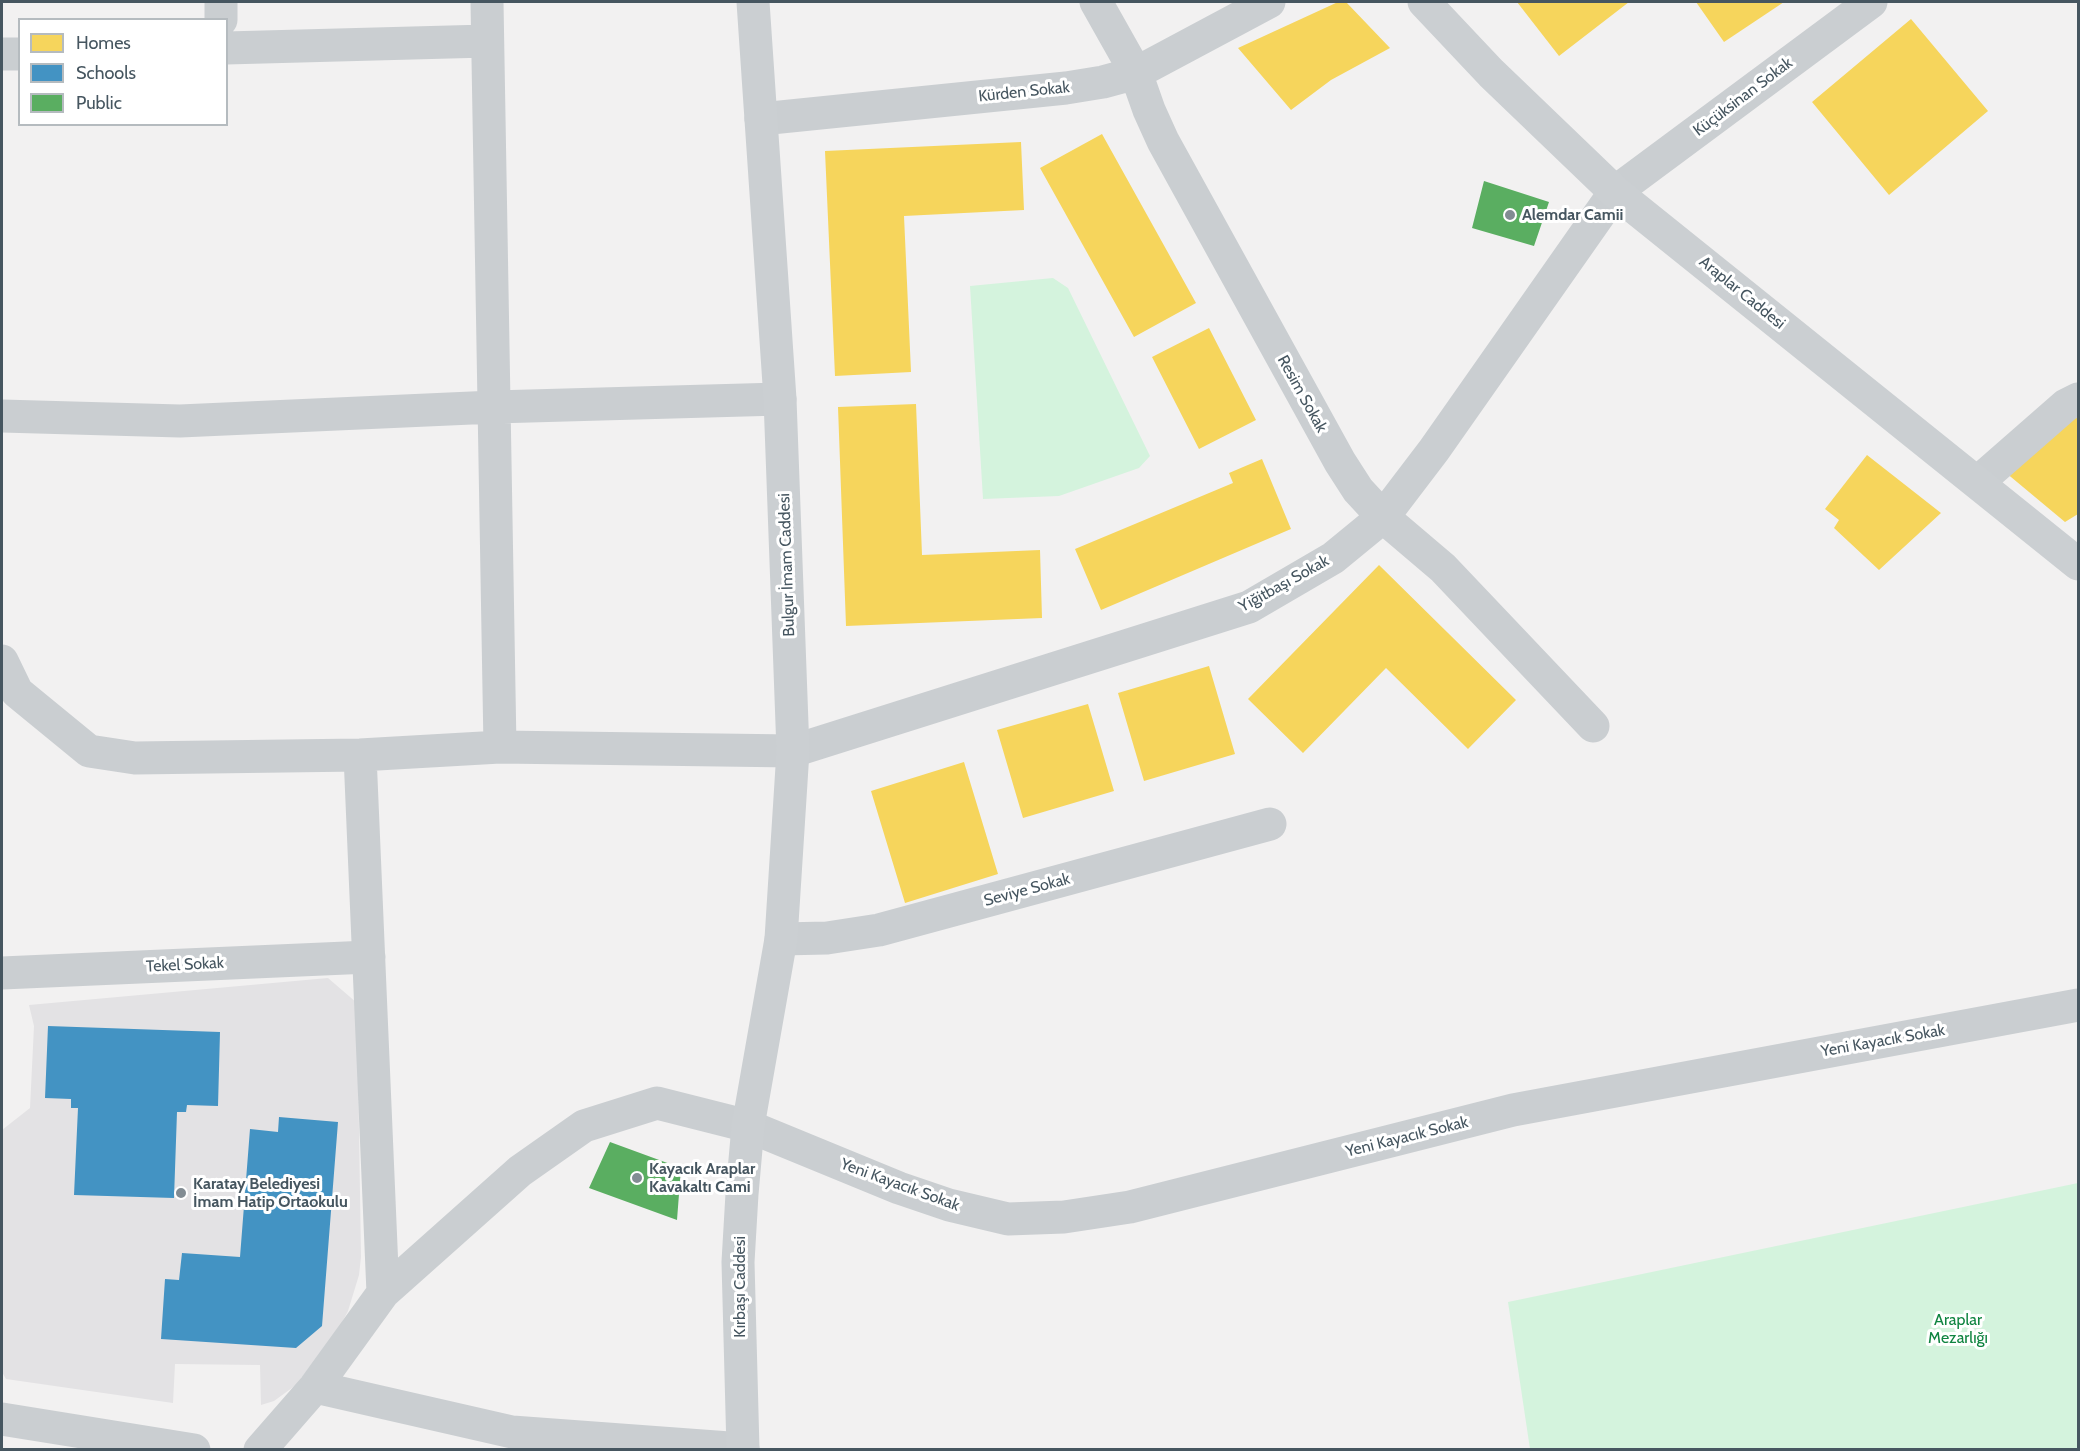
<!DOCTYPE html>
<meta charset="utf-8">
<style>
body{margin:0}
#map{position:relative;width:2080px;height:1451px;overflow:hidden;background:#f2f1f1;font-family:Cabin,sans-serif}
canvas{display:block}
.frame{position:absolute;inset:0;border:3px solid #465660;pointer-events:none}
.legend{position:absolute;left:18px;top:18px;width:210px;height:108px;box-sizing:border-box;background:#fff;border:2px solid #b5bbbf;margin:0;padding:8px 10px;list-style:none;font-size:18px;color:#465660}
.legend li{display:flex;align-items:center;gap:12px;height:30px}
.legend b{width:30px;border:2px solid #b5bbbf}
</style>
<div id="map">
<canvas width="2080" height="1451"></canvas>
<div class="frame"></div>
<ul class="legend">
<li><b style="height:16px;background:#f6d55c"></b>Homes</li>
<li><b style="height:16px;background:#4393c3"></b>Schools</li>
<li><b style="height:16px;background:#5aae61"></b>Public</li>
</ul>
</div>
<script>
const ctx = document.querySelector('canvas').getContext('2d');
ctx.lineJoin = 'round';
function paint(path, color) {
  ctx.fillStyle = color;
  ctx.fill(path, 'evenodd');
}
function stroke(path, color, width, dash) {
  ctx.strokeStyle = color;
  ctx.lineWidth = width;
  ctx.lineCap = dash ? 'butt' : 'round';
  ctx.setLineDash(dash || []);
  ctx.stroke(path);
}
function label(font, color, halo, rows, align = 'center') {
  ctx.font = font + ' Cabin,sans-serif';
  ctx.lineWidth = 6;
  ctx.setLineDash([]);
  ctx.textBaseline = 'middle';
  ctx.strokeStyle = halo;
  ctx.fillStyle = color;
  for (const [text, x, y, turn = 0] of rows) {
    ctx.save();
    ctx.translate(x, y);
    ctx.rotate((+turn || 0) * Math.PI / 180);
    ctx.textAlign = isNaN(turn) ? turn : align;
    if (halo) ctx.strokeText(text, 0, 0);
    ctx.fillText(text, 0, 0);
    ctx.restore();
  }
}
const education = new Path2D(`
 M 328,978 L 357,1003 L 361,1257 L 359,1275 L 348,1311 L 338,1330 L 296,1385 L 274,1401 L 261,1405 L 260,1365 L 175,1364 L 173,1403 L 6,1379 L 2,1372 L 2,1130 L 30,1108 L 34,1026 L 29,1005 Z`);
const green = new Path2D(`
 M 1053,278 L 1068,288 L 1150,456 L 1139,468 L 1059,496 L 983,499 L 970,286 Z
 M 2078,1183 L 2078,1449 L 1530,1449 L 1508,1302 Z`);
const homes = new Path2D(`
 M 1338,2 L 1346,2 L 1390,48 L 1331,80 L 1291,110 L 1238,48 Z
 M 1517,2 L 1629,2 L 1559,56 Z
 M 1696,2 L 1784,2 L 1724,42 Z
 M 1911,19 L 1988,111 L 1889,195 L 1812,102 Z
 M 1102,134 L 1196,303 L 1134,337 L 1040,168 Z
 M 1021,142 L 1024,210 L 904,216 L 911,372 L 835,376 L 825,151 Z
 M 1209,328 L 1256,420 L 1199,449 L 1152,357 Z
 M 916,404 L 922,555 L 1040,550 L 1042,618 L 846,626 L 838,407 Z
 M 2078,411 L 2078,514 L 2065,522 L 2005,472 Z
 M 1867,455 L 1941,513 L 1879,570 L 1834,528 L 1839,520 L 1825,509 Z
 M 1262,459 L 1291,529 L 1101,610 L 1075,549 L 1233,483 L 1229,473 Z
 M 1379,565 L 1516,700 L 1468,749 L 1386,668 L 1303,753 L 1248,699 Z
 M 1209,666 L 1235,754 L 1144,781 L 1118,693 Z
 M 1088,704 L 1114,791 L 1023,818 L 997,730 Z
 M 964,762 L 998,874 L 905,903 L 871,791 Z`);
const schools = new Path2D(`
 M 48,1026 L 220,1032 L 218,1106 L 187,1105 L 186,1112 L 177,1112 L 174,1198 L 74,1195 L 78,1108 L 71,1108 L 71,1099 L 45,1098 Z
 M 279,1117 L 338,1122 L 322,1326 L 296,1348 L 161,1339 L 165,1279 L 179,1280 L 182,1253 L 240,1257 L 250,1129 L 278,1132 Z`);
const public = new Path2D(`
 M 1484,181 L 1549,202 L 1534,246 L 1472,228 Z
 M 610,1142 L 681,1168 L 677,1220 L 589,1188 Z`);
const street = new Path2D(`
 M 221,2 L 221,20
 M 487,2 L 500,747
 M 1096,2 L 1136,73 L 1149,110 L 1163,141 L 1340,462 L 1358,490 L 1383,517 L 1443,568 L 1593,726
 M 226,48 L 487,41
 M 2,54 L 20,54
 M 761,119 L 1066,88 L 1103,82 L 1136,73 L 1269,2
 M 2,416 L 180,421 L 494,407 L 780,399
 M 1978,482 L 2066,405 L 2078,399
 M 2,661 L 17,692 L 89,751 L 135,758 L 360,755 L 500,747 L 793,751 L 1249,607 L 1333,558 L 1383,517 L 1434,450 L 1615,192 L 1871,2
 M 360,755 L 383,1293
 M 781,939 L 827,938 L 879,930 L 1270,824
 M 2,973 L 369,957
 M 315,1387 L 512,1432 L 743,1449
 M 2,1419 L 194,1450
 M 260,1450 L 315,1387 L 383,1293 L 520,1171 L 584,1126 L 657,1103 L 748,1126 L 899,1188 L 949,1205 L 1008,1219 L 1064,1217 L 1130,1207 L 1513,1110 L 2078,1005`);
const secondary = new Path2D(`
 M 1424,2 L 1491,73 L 1615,192 L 2078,564
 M 743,1450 L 738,1262 L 742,1194 L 748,1126 L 781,939 L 793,751 L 780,399 L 753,2`);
const markers = [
 [1510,215,6,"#828c93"],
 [637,1178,6,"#828c93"],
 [181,1193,6,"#828c93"]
];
const streetNames = [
 ["Kürden Sokak",1024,92,-6],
 ["Küçüksinan Sokak",1743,97,-37],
 ["Araplar Caddesi",1742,293,39],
 ["Resim Sokak",1302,394,61],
 ["Bulgur İmam Caddesi",787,565,-92],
 ["Yiğitbaşı Sokak",1284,584,-29],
 ["Seviye Sokak",1027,890,-15],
 ["Tekel Sokak",185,965,-3],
 ["Yeni Kayacık Sokak",1883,1041,-10],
 ["Yeni Kayacık Sokak",1407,1137,-14],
 ["Yeni Kayacık Sokak",900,1185,20],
 ["Kırbaşı Caddesi",740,1287,-90]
];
const poiNames = [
 ["Alemdar Camii",1522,215],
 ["Kayacık Araplar",649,1169],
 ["Kavakaltı Cami",649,1187],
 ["Karatay Belediyesi",193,1184],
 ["İmam Hatip Ortaokulu",193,1202]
];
const parkNames = [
 ["Araplar",1958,1320],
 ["Mezarlığı",1958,1338]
];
paint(education, '#e3e2e4');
paint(green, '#d4f3dd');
paint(homes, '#f6d55c');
paint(schools, '#4393c3');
paint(public, '#5aae61');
stroke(street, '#caced1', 33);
stroke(secondary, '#cbcfd2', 33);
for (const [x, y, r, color] of markers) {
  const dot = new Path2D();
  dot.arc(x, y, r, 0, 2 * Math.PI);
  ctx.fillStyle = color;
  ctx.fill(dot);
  stroke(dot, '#fff', 2);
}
label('16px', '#465660', '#fff', streetNames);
label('bold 16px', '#465660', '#fff', poiNames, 'left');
label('16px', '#0f8440', '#fff', parkNames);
</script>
